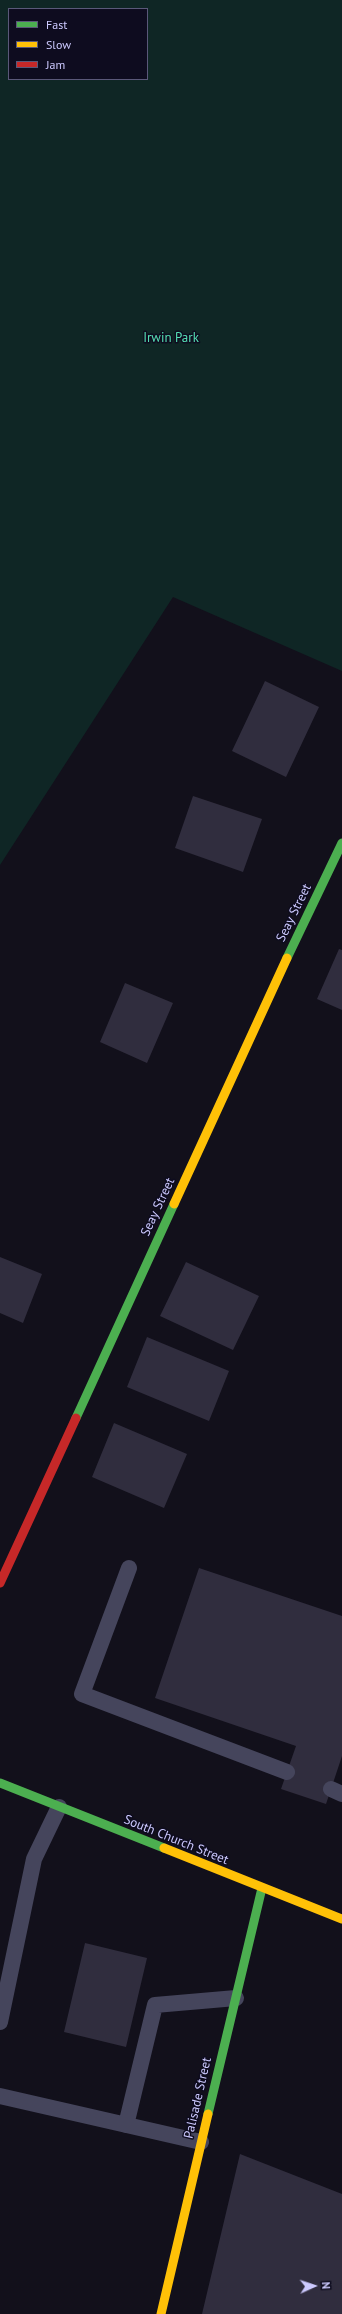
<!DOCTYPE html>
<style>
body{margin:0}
#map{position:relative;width:342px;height:2314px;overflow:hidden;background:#12101b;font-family:"PT Sans",sans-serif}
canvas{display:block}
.legend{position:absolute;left:8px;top:8px;width:140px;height:72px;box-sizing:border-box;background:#0e0c1f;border:1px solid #5a5879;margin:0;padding:5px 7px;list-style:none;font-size:12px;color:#cdcaff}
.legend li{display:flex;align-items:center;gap:8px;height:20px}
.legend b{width:20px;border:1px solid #5a5879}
.north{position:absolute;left:294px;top:2266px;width:40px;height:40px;-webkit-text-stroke:3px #0e0c1f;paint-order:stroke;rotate:87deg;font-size:11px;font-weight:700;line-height:16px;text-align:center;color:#cdcaff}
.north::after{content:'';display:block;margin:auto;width:14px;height:18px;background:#cdcaff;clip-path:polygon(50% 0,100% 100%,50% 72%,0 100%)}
</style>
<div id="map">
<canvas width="342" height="2314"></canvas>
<ul class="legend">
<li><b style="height:5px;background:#4caf50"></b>Fast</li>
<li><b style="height:5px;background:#ffc107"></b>Slow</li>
<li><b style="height:5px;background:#c62828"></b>Jam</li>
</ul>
<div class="north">N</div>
</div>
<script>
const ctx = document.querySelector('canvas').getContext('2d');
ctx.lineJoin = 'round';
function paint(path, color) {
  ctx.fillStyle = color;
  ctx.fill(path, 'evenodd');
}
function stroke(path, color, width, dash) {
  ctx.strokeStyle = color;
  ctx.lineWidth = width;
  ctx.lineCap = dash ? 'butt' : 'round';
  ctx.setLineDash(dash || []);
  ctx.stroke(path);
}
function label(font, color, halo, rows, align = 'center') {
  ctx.font = font + ' "PT Sans",sans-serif';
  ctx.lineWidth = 3;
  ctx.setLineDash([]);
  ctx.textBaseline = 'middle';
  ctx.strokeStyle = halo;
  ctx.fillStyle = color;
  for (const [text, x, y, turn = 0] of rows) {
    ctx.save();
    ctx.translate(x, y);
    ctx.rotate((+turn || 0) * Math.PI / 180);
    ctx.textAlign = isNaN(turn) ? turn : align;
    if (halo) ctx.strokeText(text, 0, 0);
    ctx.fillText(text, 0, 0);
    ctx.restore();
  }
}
const green = new Path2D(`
 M 0,0 L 342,0 L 342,671 L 173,597 L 0,865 ZM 9,9 L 147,9 L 147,79 L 9,79 Z`);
const building = new Path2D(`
 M 265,681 L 319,707 L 286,777 L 232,751 Z
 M 193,796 L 262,819 L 243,872 L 175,848 Z
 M 339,949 L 342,950 L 342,1010 L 317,999 Z
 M 125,983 L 173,1003 L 147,1063 L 100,1042 Z
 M 0,1257 L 42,1274 L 23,1323 L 0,1313 Z
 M 186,1262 L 259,1296 L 233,1350 L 160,1316 Z
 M 147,1337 L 229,1371 L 209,1421 L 127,1387 Z
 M 114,1423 L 187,1454 L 164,1508 L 92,1477 Z
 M 199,1568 L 342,1616 L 342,1756 L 326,1804 L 281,1789 L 296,1746 L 155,1698 Z
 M 85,1943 L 147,1958 L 126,2047 L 64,2032 Z
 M 240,2154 L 342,2194 L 342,2314 L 202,2314 Z`);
const lane = new Path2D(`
 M 129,1568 L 82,1694 L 287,1772
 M 331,1789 L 342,1794
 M 0,2022 L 34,1859 L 59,1807
 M 0,2096 L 201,2142
 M 126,2125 L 155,2005 L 236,1998`);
const fast = new Path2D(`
 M 287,958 L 342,843
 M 76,1418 L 174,1204
 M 0,1783 L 164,1848
 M 208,2114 L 262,1888`);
const slow = new Path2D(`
 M 174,1204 L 287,958
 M 164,1848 L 342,1919
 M 161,2314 L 208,2114`);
const jam = new Path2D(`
 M 0,1583 L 76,1418`);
const parkNames = [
 ["Irwin Park",171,338]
];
const streetNames = [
 ["Seay Street",294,913,-64],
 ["Seay Street",158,1207,-65],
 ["South Church Street",176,1840,22],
 ["Palisade Street",198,2098,-77]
];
paint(green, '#0f2625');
paint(building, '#302d3e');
stroke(lane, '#45455c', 16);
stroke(fast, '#4caf50', 9);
stroke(slow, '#ffc107', 9);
stroke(jam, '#c62828', 9);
label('13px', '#55e0b4', '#0e0c1f', parkNames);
label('13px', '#cdcaff', '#0e0c1f', streetNames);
</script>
